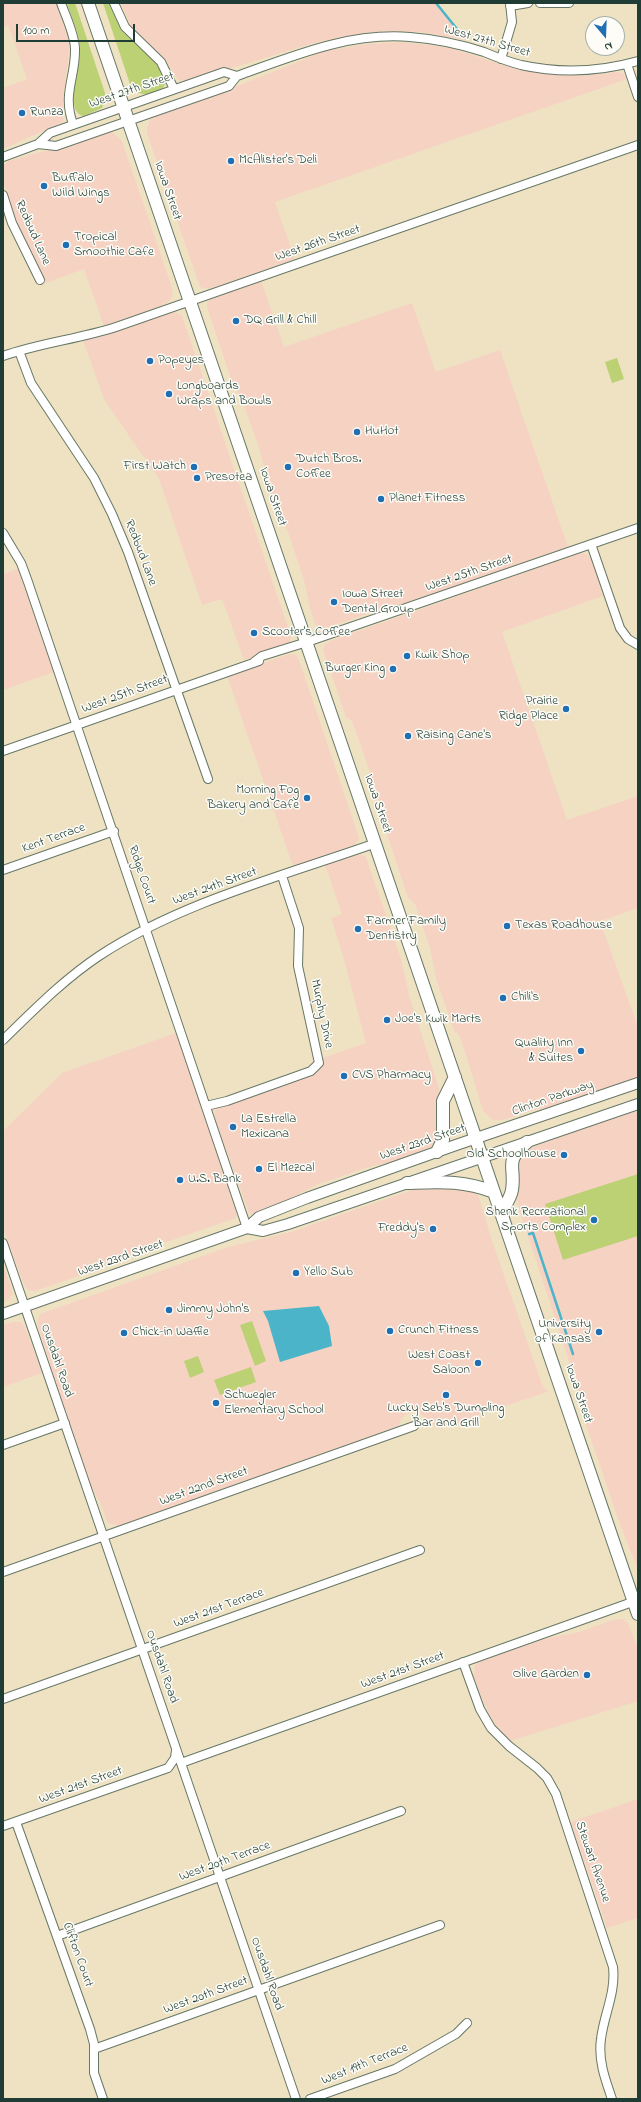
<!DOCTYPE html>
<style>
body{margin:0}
#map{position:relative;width:641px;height:2102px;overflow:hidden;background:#eee2c3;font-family:"Indie Flower",sans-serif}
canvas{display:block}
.frame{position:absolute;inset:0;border:4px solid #1f3d34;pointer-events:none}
.north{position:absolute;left:585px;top:16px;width:40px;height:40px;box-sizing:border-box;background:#fdfcf7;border:1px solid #a4b0a9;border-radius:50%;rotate:161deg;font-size:11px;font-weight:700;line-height:16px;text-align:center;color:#1f3d34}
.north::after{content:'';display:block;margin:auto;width:14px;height:18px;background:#1f6fb2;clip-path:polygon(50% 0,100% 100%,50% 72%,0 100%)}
.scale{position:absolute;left:16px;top:24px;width:119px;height:18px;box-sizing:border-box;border:2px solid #1f3d34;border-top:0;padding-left:5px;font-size:12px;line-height:14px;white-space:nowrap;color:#1f3d34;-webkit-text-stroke:3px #fdfcf7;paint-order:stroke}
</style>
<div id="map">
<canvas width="641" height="2102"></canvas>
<div class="frame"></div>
<div class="north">N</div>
<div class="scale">100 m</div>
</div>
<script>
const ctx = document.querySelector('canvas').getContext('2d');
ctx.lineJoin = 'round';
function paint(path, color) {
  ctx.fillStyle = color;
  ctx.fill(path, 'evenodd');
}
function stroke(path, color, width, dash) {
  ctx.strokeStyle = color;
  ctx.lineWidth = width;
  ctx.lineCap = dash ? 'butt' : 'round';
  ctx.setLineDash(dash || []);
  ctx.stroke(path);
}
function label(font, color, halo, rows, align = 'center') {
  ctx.font = font + ' "Indie Flower",sans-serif';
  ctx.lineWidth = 3;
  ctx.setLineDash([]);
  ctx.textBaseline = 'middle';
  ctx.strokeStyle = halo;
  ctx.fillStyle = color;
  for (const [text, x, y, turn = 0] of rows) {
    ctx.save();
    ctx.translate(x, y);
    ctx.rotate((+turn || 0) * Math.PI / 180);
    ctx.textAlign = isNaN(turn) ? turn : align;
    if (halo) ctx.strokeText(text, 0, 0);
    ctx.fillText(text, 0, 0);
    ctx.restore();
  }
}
const built = new Path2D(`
 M 3,3 L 56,3 L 70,45 L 63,98 L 63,122 L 3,149 L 3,88 L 27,79 L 8,25 L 3,27 Z
 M 121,3 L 436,3 L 466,40 L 421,32 L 388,31 L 363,33 L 314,43 L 186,82 L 182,82 L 177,79 L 166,60 L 131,27 Z
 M 403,42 L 451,48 L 515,69 L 544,74 L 584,76 L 618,72 L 624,74 L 627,79 L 275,202 L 295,259 L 209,289 L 200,287 L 147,133 L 147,128 L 150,120 L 154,116 L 230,89 L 325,51 L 367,44 Z
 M 103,132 L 113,133 L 122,141 L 171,285 L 173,294 L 171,299 L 164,305 L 104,326 L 84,269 L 46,283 L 17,222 L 3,181 L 3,166 L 8,161 L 67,145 Z
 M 261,281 L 284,347 L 412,303 L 436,372 L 500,350 L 568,547 L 401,605 L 380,610 L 325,628 L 320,629 L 316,626 L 310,609 L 304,580 L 288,532 L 277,514 L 260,451 L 243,402 L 232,382 L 207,307 L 207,302 L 211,299 Z
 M 175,312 L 182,316 L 291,636 L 290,642 L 285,646 L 244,660 L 222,599 L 202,605 L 159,479 L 105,401 L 83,341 Z
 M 580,553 L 586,554 L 591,558 L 603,596 L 502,632 L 567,820 L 638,796 L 638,908 L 600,921 L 638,1027 L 638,1078 L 558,1106 L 537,1109 L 502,1120 L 493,1120 L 483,1111 L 466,1055 L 459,1035 L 454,1031 L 436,978 L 430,948 L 415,904 L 408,898 L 385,828 L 376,789 L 352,721 L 346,717 L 323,650 L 325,645 L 330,641 Z
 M 18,569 L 54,672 L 3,690 L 3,574 Z
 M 289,654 L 296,655 L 299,660 L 359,838 L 355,845 L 293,866 L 227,676 Z
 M 357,854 L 365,856 L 367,860 L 401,959 L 410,999 L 439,1088 L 442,1108 L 440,1136 L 430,1148 L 400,1160 L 369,1167 L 316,1185 L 277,1205 L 252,1214 L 249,1213 L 214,1116 L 216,1108 L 313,1075 L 321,1068 L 323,1058 L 366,1043 L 342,952 L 331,918 L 342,914 L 325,865 Z
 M 176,1033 L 237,1212 L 236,1218 L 117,1259 L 90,1272 L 35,1291 L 28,1290 L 24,1284 L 3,1228 L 3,1131 L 62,1073 Z
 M 638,1109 L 638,1569 L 622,1530 L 584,1419 L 572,1370 L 520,1212 L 515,1191 L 519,1154 L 523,1150 Z
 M 441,1185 L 475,1192 L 479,1197 L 492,1241 L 543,1387 L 549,1391 L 439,1429 L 421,1414 L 417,1412 L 408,1413 L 401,1419 L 399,1426 L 118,1526 L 108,1523 L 100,1502 L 92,1489 L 53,1374 L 37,1322 L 40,1314 L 228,1247 L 291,1232 L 412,1190 Z
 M 3,1264 L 13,1293 L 9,1299 L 3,1303 Z
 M 13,1322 L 21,1322 L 25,1327 L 42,1373 L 3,1387 L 3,1325 Z
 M 616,1619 L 622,1619 L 628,1623 L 638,1648 L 638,1701 L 510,1741 L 494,1723 L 484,1703 L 474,1677 L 475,1665 L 479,1662 L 543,1639 L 579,1632 Z
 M 638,1799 L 638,1918 L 607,1928 L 571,1822 Z`);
const green = new Path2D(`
 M 67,3 L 75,3 L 105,93 L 105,100 L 102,108 L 84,116 C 62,112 82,61 80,45 C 78,31 71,16 67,3 Z
 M 103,3 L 110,3 L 123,32 L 157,64 L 166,82 L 162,90 C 150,94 141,98 131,87 Z
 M 617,358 L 624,379 L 612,383 L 605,362 Z
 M 638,1174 L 638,1236 L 563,1260 L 545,1204 Z
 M 252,1321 L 266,1361 L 255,1366 L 240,1325 Z
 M 198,1356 L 204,1372 L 190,1378 L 184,1361 Z
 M 251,1367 L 256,1382 L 220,1395 L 214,1380 Z`);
const water = new Path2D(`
 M 319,1306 L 329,1326 L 332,1346 L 280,1362 L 268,1321 L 263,1311 Z`);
const stream = new Path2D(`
 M 436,3 L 457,29
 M 529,1234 L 533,1233 L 573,1354`);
const minor = new Path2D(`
 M 61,3 C 66,17 74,33 75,48 C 76,77 62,93 73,124
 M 114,3 L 125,27 L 161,62 L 174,89
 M 540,3 L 569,3
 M 510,6 L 528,3
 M 501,59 L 512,22 L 510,3
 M 627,64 L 638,97
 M 38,144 L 50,133 L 224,72 L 237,76
 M 3,157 L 38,144 L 56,146 L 229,86 L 237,76 C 293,56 349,32 410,37 C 435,39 460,44 484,52 C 496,57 509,62 521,65 C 561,74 599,72 638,61
 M 3,195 L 12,223 L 40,280
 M 19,351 L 31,383 L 94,478 L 112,514 L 128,552 L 208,779
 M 3,356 C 40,343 79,339 116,327 L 638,145
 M 3,533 L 21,563 L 28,582 L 247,1228
 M 591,544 L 620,628 L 628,639 L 638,645
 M 254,662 L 262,656 L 307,642 L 638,528
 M 3,751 L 259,661
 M 3,870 L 114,831
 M 3,1040 C 33,1011 63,980 99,956 C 181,902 283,876 376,843
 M 206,1106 L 227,1101 L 311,1071 L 319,1063 L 298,966 L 299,928 L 282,876
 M 3,1243 L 296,2099
 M 3,1445 L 65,1423
 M 3,1572 L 414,1426
 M 463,1662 L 480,1709 L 491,1728 L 509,1746 L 537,1768 L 547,1778 L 556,1794 L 613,1967 C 616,1993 604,2014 601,2039 C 598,2060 605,2079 612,2099
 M 3,1699 L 420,1550
 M 181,1763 L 638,1600
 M 16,1822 L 90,2029 L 94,2044 L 94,2073 L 103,2099
 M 3,1826 L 168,1768 L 175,1758 L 176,1750
 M 57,1936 L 401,1811
 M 94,2049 L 440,1925
 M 310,2099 L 395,2069 L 456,2034 L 467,2023`);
const major = new Path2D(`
 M 247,1228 L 263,1231 L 288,1224 L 638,1104
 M 3,1314 L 247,1228 L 259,1217 L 307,1198 L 456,1145 L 638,1083`);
const highway = new Path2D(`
 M 88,3 L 638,1614
 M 437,1152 L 443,1140 L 443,1101 L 455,1077
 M 407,1183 C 440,1182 462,1180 494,1192
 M 501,1213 C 505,1206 511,1197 512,1190 C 516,1165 503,1163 527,1142`);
const markers = [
 [22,113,4,"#1f6fb2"],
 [231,161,4,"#1f6fb2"],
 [44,186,4,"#1f6fb2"],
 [66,245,4,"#1f6fb2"],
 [236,321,4,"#1f6fb2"],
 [150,361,4,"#1f6fb2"],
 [169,394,4,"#1f6fb2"],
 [357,432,4,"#1f6fb2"],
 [194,467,4,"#1f6fb2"],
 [288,467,4,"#1f6fb2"],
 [197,478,4,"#1f6fb2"],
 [381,499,4,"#1f6fb2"],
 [334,602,4,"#1f6fb2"],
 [254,633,4,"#1f6fb2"],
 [407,656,4,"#1f6fb2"],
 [393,669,4,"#1f6fb2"],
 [566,709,4,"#1f6fb2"],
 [408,736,4,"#1f6fb2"],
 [307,798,4,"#1f6fb2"],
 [507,926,4,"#1f6fb2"],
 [358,929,4,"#1f6fb2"],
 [503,998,4,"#1f6fb2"],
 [387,1020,4,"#1f6fb2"],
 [581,1051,4,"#1f6fb2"],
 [344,1076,4,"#1f6fb2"],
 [233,1127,4,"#1f6fb2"],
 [564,1155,4,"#1f6fb2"],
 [259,1169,4,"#1f6fb2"],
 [180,1180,4,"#1f6fb2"],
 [594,1220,4,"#1f6fb2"],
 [433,1229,4,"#1f6fb2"],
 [296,1273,4,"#1f6fb2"],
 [169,1310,4,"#1f6fb2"],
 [390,1331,4,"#1f6fb2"],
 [599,1332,4,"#1f6fb2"],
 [124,1333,4,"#1f6fb2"],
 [478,1363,4,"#1f6fb2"],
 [446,1395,4,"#1f6fb2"],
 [216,1403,4,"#1f6fb2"],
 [587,1675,4,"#1f6fb2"]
];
const streetNames = [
 ["West 27th Street",487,42,16],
 ["West 27th Street",132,91,-19],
 ["Iowa Street",167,191,71],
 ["Redbud Lane",32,233,66],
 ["West 26th Street",318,244,-19],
 ["Iowa Street",272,497,71],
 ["Redbud Lane",140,553,69],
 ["West 25th Street",469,574,-19],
 ["West 25th Street",125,695,-20],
 ["Iowa Street",377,804,71],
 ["Kent Terrace",54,839,-20],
 ["Ridge Court",141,875,71],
 ["West 24th Street",215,887,-20],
 ["Murphy Drive",321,1014,78],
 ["Clinton Parkway",553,1099,-19],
 ["West 23rd Street",423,1143,-19],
 ["West 23rd Street",121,1259,-19],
 ["Ousdahl Road",56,1361,71],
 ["Iowa Street",578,1394,71],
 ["West 22nd Street",204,1487,-20],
 ["West 21st Terrace",219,1609,-20],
 ["Ousdahl Road",161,1667,71],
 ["West 21st Street",403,1671,-20],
 ["West 21st Street",81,1786,-20],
 ["West 20th Terrace",225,1862,-20],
 ["Stewart Avenue",592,1862,71],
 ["Clifton Court",77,1955,70],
 ["Ousdahl Road",266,1974,71],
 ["West 20th Street",206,1996,-20],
 ["West 19th Terrace",365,2065,-22]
];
const poiNames = [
 ["Runza",30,113],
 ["McAlister's Deli",239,161],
 ["Buffalo",52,179],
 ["Wild Wings",52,194],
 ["Tropical",74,238],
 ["Smoothie Cafe",74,253],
 ["DQ Grill & Chill",244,321],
 ["Popeyes",158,361],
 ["Longboards",177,387],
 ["Wraps and Bowls",177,402],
 ["HuHot",365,432],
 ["Dutch Bros.",296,460],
 ["Coffee",296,475],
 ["First Watch",186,467,"right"],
 ["Presotea",205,478],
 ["Planet Fitness",389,499],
 ["Iowa Street",342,595],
 ["Dental Group",342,610],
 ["Scooter's Coffee",262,633],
 ["Kwik Shop",415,656],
 ["Burger King",385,669,"right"],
 ["Prairie",558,702,"right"],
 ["Ridge Place",558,717,"right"],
 ["Raising Cane's",416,736],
 ["Morning Fog",299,791,"right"],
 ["Bakery and Cafe",299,806,"right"],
 ["Farmer Family",366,922],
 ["Dentistry",366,937],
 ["Texas Roadhouse",515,926],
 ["Chili's",511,998],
 ["Joe's Kwik Marts",395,1020],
 ["Quality Inn",573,1044,"right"],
 ["& Suites",573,1059,"right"],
 ["CVS Pharmacy",352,1076],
 ["La Estrella",241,1120],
 ["Mexicana",241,1135],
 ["Old Schoolhouse",556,1155,"right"],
 ["El Mezcal",267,1169],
 ["U.S. Bank",188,1180],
 ["Shenk Recreational",586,1213,"right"],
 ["Sports Complex",586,1228,"right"],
 ["Freddy's",425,1229,"right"],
 ["Yello Sub",304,1273],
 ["Jimmy John's",177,1310],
 ["University",591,1325,"right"],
 ["of Kansas",591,1340,"right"],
 ["Crunch Fitness",398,1331],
 ["Chick-in Waffle",132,1333],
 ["West Coast",470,1356,"right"],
 ["Saloon",470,1371,"right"],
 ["Schwegler",224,1396],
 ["Elementary School",224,1411],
 ["Lucky Seb's Dumpling",446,1409,"center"],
 ["Bar and Grill",446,1424,"center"],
 ["Olive Garden",579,1675,"right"]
];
paint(built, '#f6d2c3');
paint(green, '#bcd074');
paint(water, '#4bb4c9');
stroke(stream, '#4bb4c9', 2.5);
stroke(minor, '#677766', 10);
stroke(major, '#677766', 12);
stroke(highway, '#677766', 14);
stroke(minor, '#fff', 8);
stroke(major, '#fff', 10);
stroke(highway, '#fff', 12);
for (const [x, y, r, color] of markers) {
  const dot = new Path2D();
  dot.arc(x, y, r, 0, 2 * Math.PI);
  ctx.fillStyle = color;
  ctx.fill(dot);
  stroke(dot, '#fdfcf7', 1.5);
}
label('13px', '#1f3d34', '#fdfcf7', streetNames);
label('13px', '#1f3d34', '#fdfcf7', poiNames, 'left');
</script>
